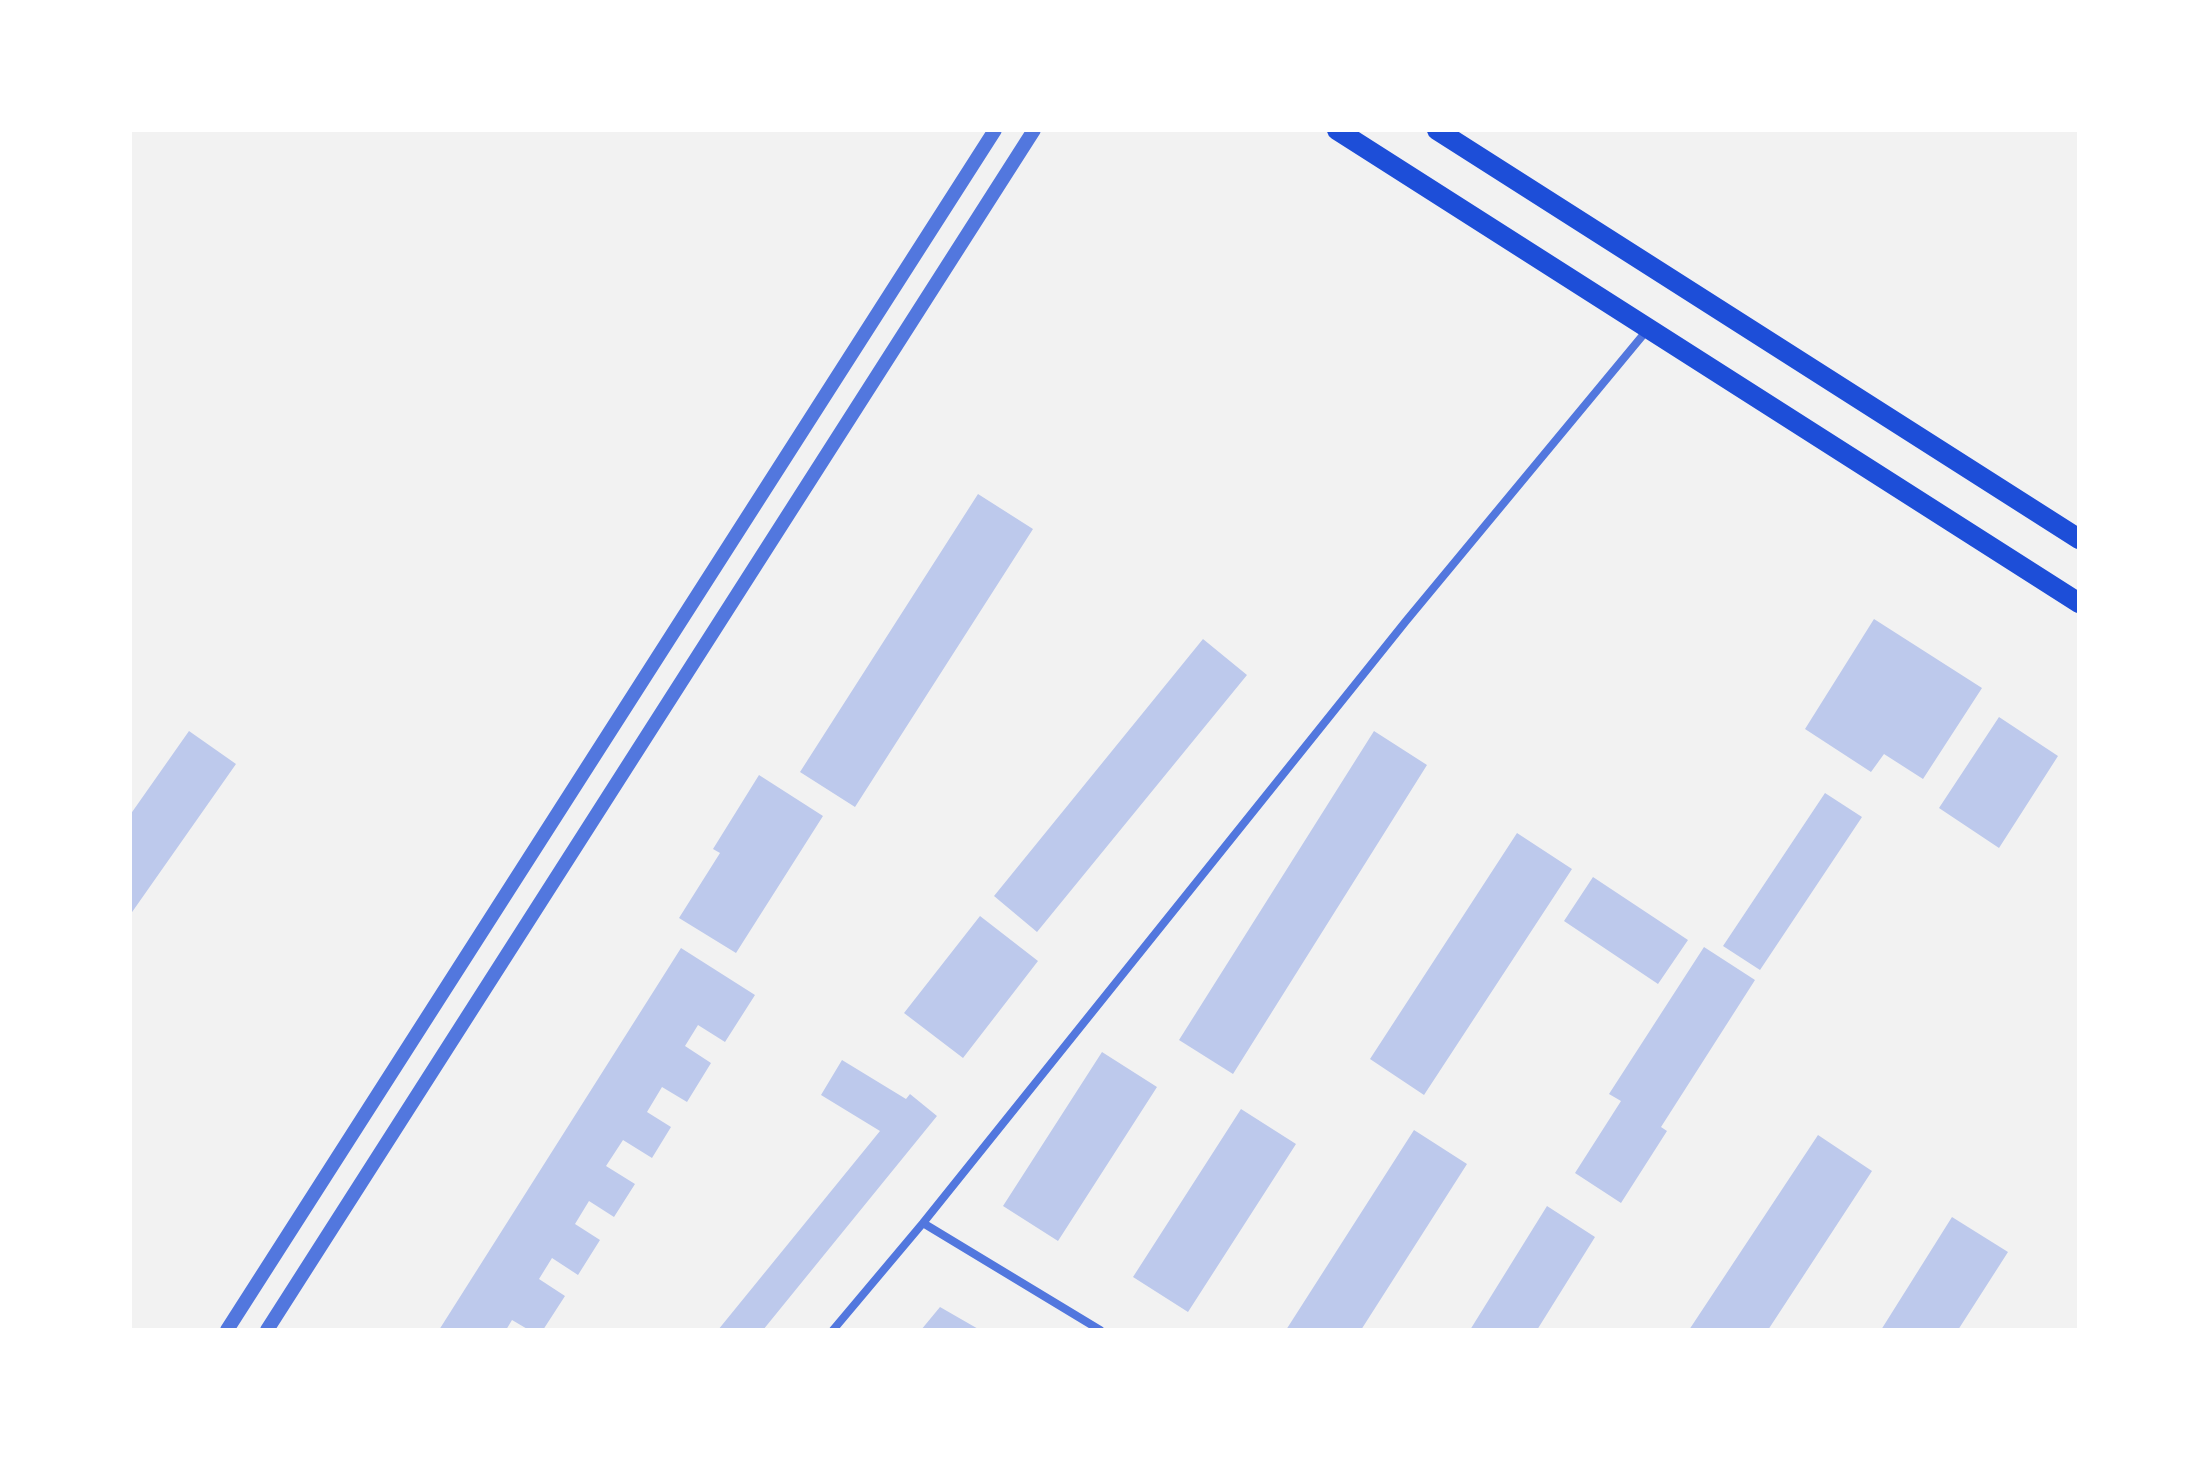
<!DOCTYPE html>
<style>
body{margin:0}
#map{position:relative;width:2209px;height:1460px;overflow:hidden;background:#f2f2f2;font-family:Merriweather,serif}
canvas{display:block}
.frame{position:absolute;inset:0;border:132px solid #fff;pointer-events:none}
</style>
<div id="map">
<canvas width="2209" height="1460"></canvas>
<div class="frame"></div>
</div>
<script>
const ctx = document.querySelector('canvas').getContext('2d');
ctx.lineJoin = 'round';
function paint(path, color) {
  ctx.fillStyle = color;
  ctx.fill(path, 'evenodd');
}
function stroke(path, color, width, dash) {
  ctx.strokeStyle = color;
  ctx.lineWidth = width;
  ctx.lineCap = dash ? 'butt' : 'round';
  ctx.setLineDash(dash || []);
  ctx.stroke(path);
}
const building = new Path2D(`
 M 978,494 L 1033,529 L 855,807 L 800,772 Z
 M 1874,619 L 1982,688 L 1923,779 L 1884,754 L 1871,772 L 1805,729 Z
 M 1203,639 L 1247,675 L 1037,932 L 994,896 Z
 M 1999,717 L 2058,756 L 1999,848 L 1939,808 Z
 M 189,731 L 236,764 L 130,915 L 130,815 Z
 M 1374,731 L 1427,765 L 1233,1074 L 1179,1040 Z
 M 759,775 L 823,816 L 736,953 L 679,918 L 720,853 L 713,849 Z
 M 1825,793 L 1862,817 L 1760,970 L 1723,946 Z
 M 1517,833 L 1572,869 L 1424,1095 L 1370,1059 Z
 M 1593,877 L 1688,940 L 1658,984 L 1564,921 Z
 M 980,916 L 1038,961 L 963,1058 L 904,1013 Z
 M 1704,947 L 1755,980 L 1661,1127 L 1667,1131 L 1621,1203 L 1575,1173 L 1621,1101 L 1609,1094 Z
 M 681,948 L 755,995 L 725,1042 L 698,1025 L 685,1046 L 711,1063 L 687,1102 L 662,1087 L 647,1112 L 671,1127 L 652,1158 L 623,1140 L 606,1166 L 635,1184 L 614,1217 L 589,1201 L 575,1224 L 600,1240 L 578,1275 L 552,1258 L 539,1279 L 565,1296 L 543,1330 L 529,1330 L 512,1320 L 506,1330 L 439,1330 Z
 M 1102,1052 L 1157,1087 L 1058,1241 L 1003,1206 Z
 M 842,1060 L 906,1099 L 910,1094 L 937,1116 L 763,1330 L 718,1330 L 880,1131 L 821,1095 Z
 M 1241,1109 L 1296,1144 L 1188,1312 L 1133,1277 Z
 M 1414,1130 L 1467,1164 L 1361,1330 L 1286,1330 Z
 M 1818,1135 L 1872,1171 L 1768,1330 L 1689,1330 Z
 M 1547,1206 L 1595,1237 L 1537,1330 L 1470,1330 Z
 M 1952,1217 L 2008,1252 L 1958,1330 L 1881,1330 Z
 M 940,1307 L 980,1330 L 921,1330 Z`);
const minor = new Path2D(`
 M 923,1223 L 1100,1330
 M 833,1330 L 923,1223 L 1406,621 L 1648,329`);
const tertiary = new Path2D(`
 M 227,1330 L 995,130
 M 267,1330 L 1034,130`);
const primary = new Path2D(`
 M 1337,130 L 2079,603
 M 1437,130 L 2079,539`);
paint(building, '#bdc9ec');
stroke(minor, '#5277de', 8);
stroke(tertiary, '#5277de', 14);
stroke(primary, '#1d4ed8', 20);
</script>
